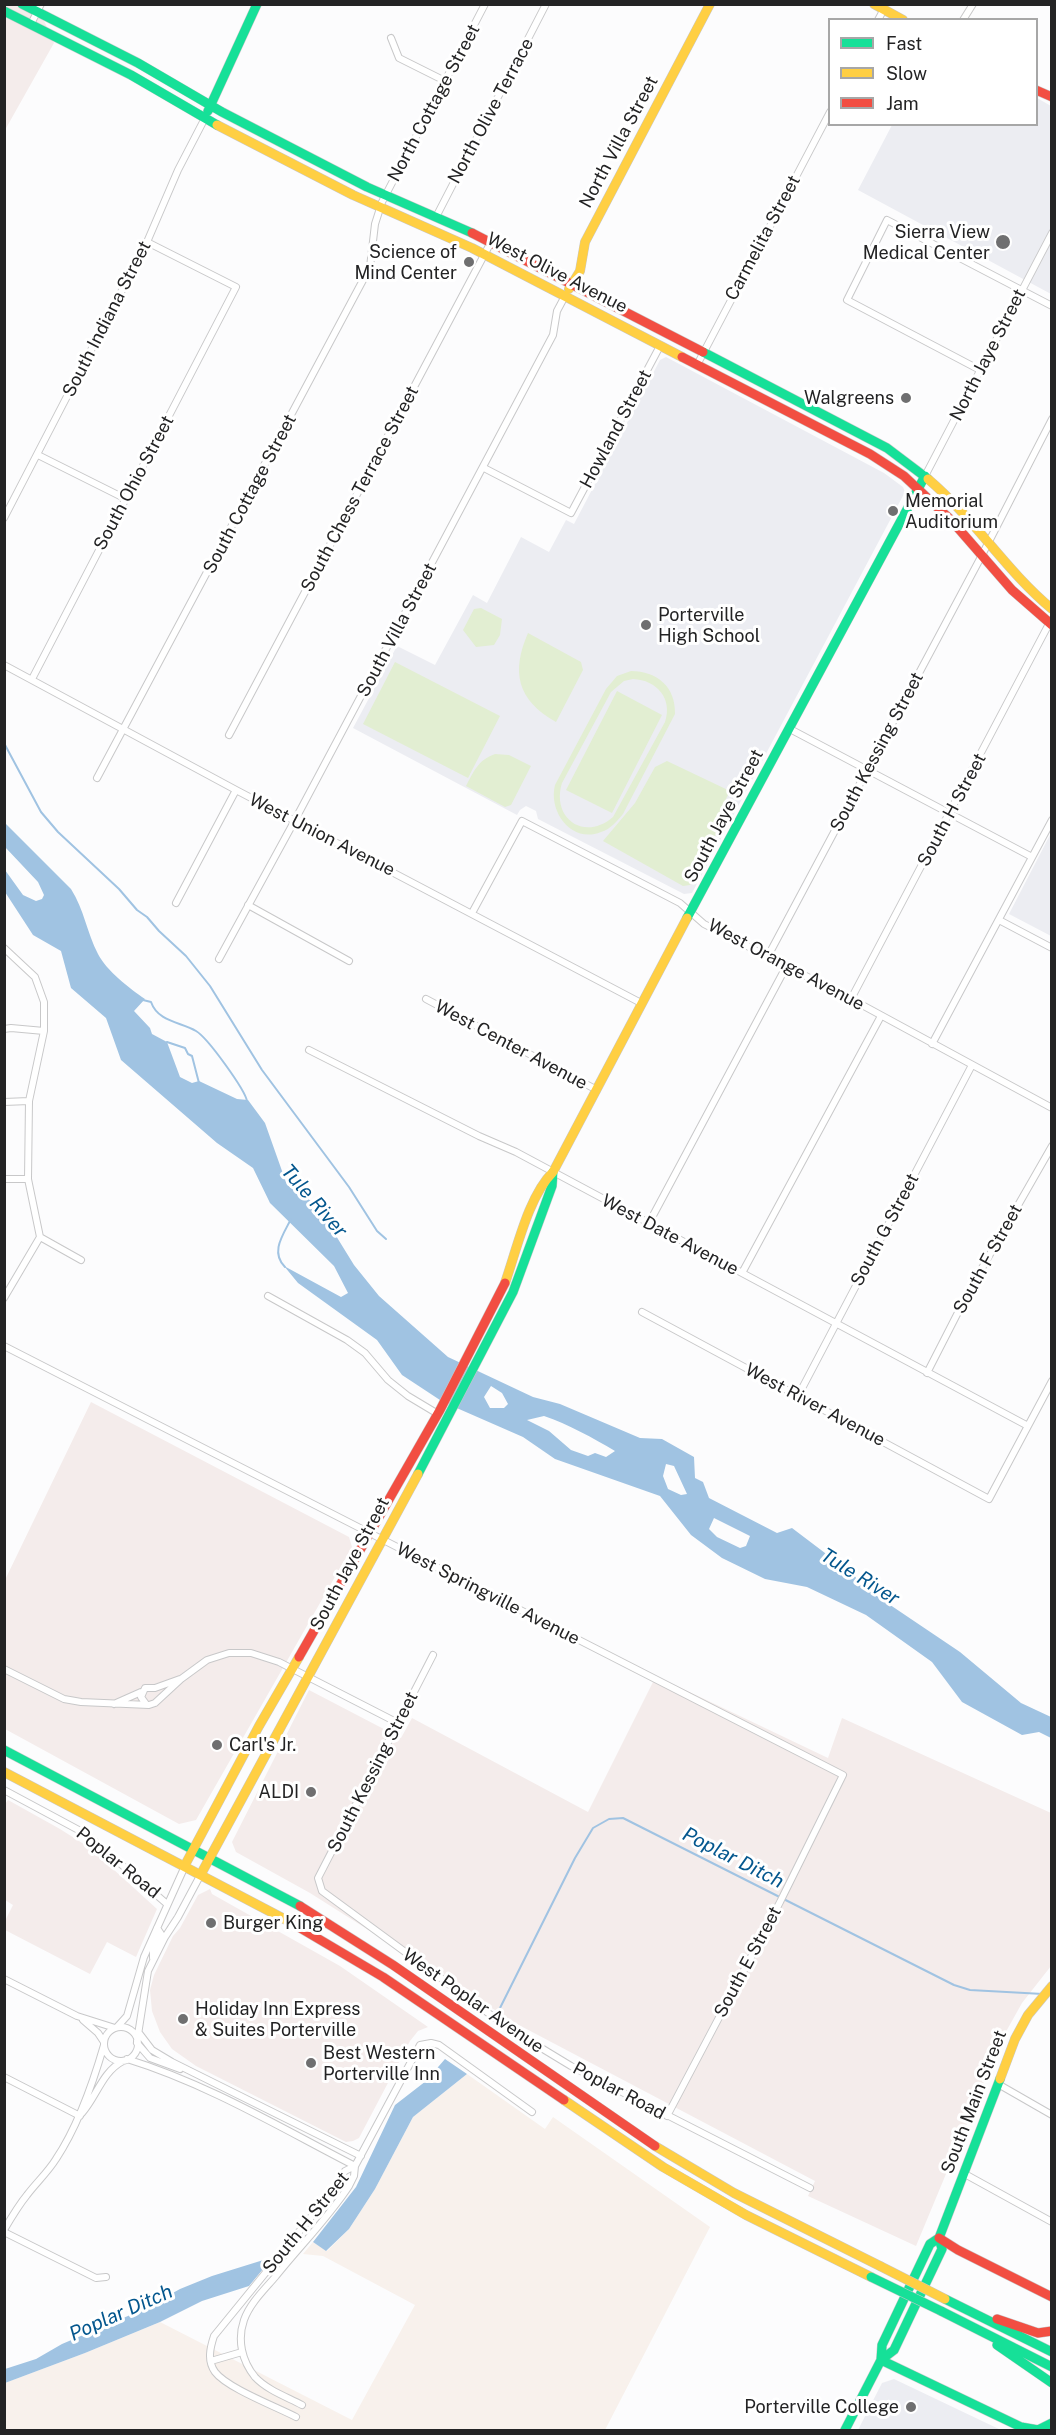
<!DOCTYPE html>
<style>
body{margin:0}
#map{position:relative;width:1056px;height:2435px;overflow:hidden;background:#fcfcfd;font-family:"Public Sans",sans-serif}
canvas{display:block}
.frame{position:absolute;inset:0;border:6px solid #232324;pointer-events:none}
.legend{position:absolute;left:828px;top:18px;width:210px;height:108px;box-sizing:border-box;background:#fff;border:2px solid #a7a7a7;margin:0;padding:8px 10px;list-style:none;font-size:18px;color:#232324}
.legend li{display:flex;align-items:center;gap:12px;height:30px}
.legend b{width:30px;border:2px solid #a7a7a7}
</style>
<div id="map">
<canvas width="1056" height="2435"></canvas>
<div class="frame"></div>
<ul class="legend">
<li><b style="height:8px;background:#16e098"></b>Fast</li>
<li><b style="height:8px;background:#ffcf43"></b>Slow</li>
<li><b style="height:8px;background:#f24e42"></b>Jam</li>
</ul>
</div>
<script>
const ctx = document.querySelector('canvas').getContext('2d');
ctx.lineJoin = 'round';
function paint(path, color) {
  ctx.fillStyle = color;
  ctx.fill(path, 'evenodd');
}
function stroke(path, color, width, dash) {
  ctx.strokeStyle = color;
  ctx.lineWidth = width;
  ctx.lineCap = dash ? 'butt' : 'round';
  ctx.setLineDash(dash || []);
  ctx.stroke(path);
}
function label(font, color, halo, rows, align = 'center') {
  ctx.font = font + ' "Public Sans",sans-serif';
  ctx.lineWidth = 6;
  ctx.setLineDash([]);
  ctx.textBaseline = 'middle';
  ctx.strokeStyle = halo;
  ctx.fillStyle = color;
  for (const [text, x, y, turn = 0] of rows) {
    ctx.save();
    ctx.translate(x, y);
    ctx.rotate((+turn || 0) * Math.PI / 180);
    ctx.textAlign = isNaN(turn) ? turn : align;
    if (halo) ctx.strokeText(text, 0, 0);
    ctx.fillText(text, 0, 0);
    ctx.restore();
  }
}
const commercial = new Path2D(`
 M 5,5 L 37,5 L 54,43 L 5,130 Z
 M 91,1402 L 349,1537 L 352,1547 L 196,1820 L 179,1824 L 5,1729 L 4,1582 Z
 M 656,1676 L 828,1758 L 842,1718 L 1051,1813 L 1051,1966 L 1022,2003 L 1003,2037 L 916,2246 L 808,2196 L 815,2181 L 517,2024 L 310,1893 L 236,1852 L 232,1842 L 309,1690 L 401,1738 L 412,1718 L 588,1812 Z
 M 8,1800 L 60,1829 L 90,1848 L 157,1909 L 136,1957 L 107,1942 L 90,1974 L 5,1930 L 5,1921 L 13,1905 L 5,1900 L 4,1806 Z
 M 210,1889 L 212,1894 L 340,1966 L 428,2027 L 418,2031 L 410,2041 L 359,2138 L 353,2141 L 346,2142 L 196,2066 L 172,2049 L 160,2032 L 152,2011 L 150,1990 L 154,1975 L 173,1936 L 180,1928 L 198,1895 Z`);
const industrial = new Path2D(`
 M 467,2074 L 545,2129 L 553,2117 L 710,2227 L 605,2430 L 5,2430 L 5,2383 L 85,2353 L 160,2322 L 352,2420 L 415,2305 L 323,2256 L 303,2254 L 313,2242 L 327,2251 L 349,2229 L 375,2189 L 413,2117 Z`);
const built = new Path2D(`
 M 1037,98 L 1051,106 L 1051,294 L 858,190 L 892,125 L 1036,124 Z
 M 666,357 L 884,473 L 903,487 L 905,492 L 692,893 L 684,894 L 538,819 L 536,811 L 526,806 L 520,810 L 517,815 L 353,728 L 397,646 L 435,665 L 473,595 L 487,603 L 521,537 L 549,552 L 566,520 L 574,524 L 660,360 Z
 M 1051,833 L 1051,936 L 1009,914 Z
 M 894,2379 L 1001,2430 L 858,2430 L 882,2383 Z`);
const green = new Path2D(`
 M 481,608 L 502,619 L 500,635 L 494,645 L 476,647 L 463,630 L 474,609 Z
 M 528,633 L 581,662 L 583,670 L 556,722 C 517,700 511,672 528,633 Z
 M 395,662 L 500,716 L 468,778 L 363,724 Z
 M 631,671 C 657,671 676,687 675,714 L 623,814 C 617,821 611,829 601,832 C 572,844 548,812 555,785 L 606,689 L 617,676 ZM 633,679 C 657,680 673,699 665,722 L 613,817 C 584,842 551,818 562,783 L 611,692 L 624,681 Z
 M 617,691 L 662,715 L 612,813 L 566,790 Z
 M 495,754 L 509,755 L 531,766 L 511,805 L 505,807 L 466,786 C 474,771 478,760 495,754 Z
 M 667,761 L 730,791 L 716,819 L 722,823 L 690,885 L 683,886 L 603,841 L 635,803 L 655,767 Z`);
const water = new Path2D(`
 M 4,822 L 71,889 C 84,909 87,933 98,954 C 106,970 130,989 145,999 L 134,1011 L 150,1028 L 152,1034 L 167,1042 L 180,1077 L 192,1083 L 199,1081 L 237,1099 L 248,1100 L 265,1123 L 287,1185 L 317,1205 L 354,1265 L 379,1296 L 448,1357 L 533,1397 L 560,1404 L 640,1438 L 662,1439 L 694,1457 L 695,1478 L 703,1482 L 709,1498 L 777,1533 L 792,1528 L 854,1575 L 862,1586 L 960,1652 L 1021,1703 L 1051,1717 L 1051,1738 L 1039,1732 L 1022,1735 L 962,1702 L 932,1662 L 866,1615 L 807,1587 L 765,1579 L 722,1558 L 691,1535 L 660,1496 L 555,1459 L 523,1437 L 443,1402 L 402,1375 L 377,1340 L 298,1283 L 284,1266 L 341,1297 L 348,1293 L 334,1266 L 270,1203 L 253,1168 L 217,1143 L 121,1060 L 106,1018 L 71,988 L 61,951 L 33,935 L 5,892 L 5,870 L 23,895 L 36,901 L 42,899 L 44,895 L 38,882 L 5,847 ZM 491,1386 L 502,1393 L 508,1404 L 504,1408 L 490,1408 L 484,1397 ZM 544,1416 C 568,1424 593,1438 615,1451 L 606,1457 L 595,1453 L 588,1456 L 571,1450 L 549,1431 L 527,1420 ZM 666,1464 L 674,1466 L 687,1494 L 681,1495 L 668,1489 L 663,1476 ZM 714,1518 L 750,1536 L 746,1546 L 740,1548 L 717,1537 L 709,1529 Z
 M 445,2059 L 467,2074 L 413,2117 L 375,2189 L 349,2229 L 326,2251 L 313,2242 L 356,2187 L 395,2105 L 426,2081 Z
 M 273,2257 L 249,2286 L 202,2301 L 160,2322 L 85,2353 L 5,2383 L 5,2369 L 36,2359 L 62,2344 L 142,2310 L 180,2289 L 212,2276 Z`);
const stream = new Path2D(`
 M 4,743 L 41,812 L 58,832 L 119,889 L 137,910 L 147,917 L 159,931 L 186,956 L 210,986 L 262,1070 L 349,1187 L 377,1231 L 386,1239
 M 143,1000 L 151,1002 C 158,1022 181,1022 196,1031 C 208,1038 245,1090 247,1101
 M 165,1044 L 167,1042 L 185,1048 L 188,1054 L 192,1056 L 199,1083
 M 285,1267 C 270,1252 283,1235 291,1219
 M 499,2010 L 575,1858 L 593,1828 L 609,1819 L 623,1818 L 954,1985 L 970,1990 L 1043,1994`);
const street = new Path2D(`
 M 878,20 L 884,9
 M 963,20 L 973,4
 M 31,24 L 41,4
 M 391,38 L 399,58 L 445,81
 M 436,217 L 546,4
 M 697,365 L 830,112
 M 980,370 L 847,300 L 887,220 L 1052,306
 M 38,455 L 126,499
 M 484,468 L 571,513 L 660,346
 M 925,476 L 1052,233
 M 4,518 L 147,242 L 178,170 L 205,118
 M 4,665 L 236,790 L 641,1003
 M 32,679 L 236,287 L 147,242
 M 790,729 L 1032,857
 M 229,735 L 491,242
 M 97,778 L 370,267 L 375,224 L 382,202 L 485,4
 M 176,903 L 236,790
 M 248,905 L 349,961
 M 472,913 L 522,821 L 680,903 L 704,924 L 851,999 L 1052,1108
 M 999,920 L 1052,948
 M 4,948 L 35,977 L 44,1002 L 44,1031 L 29,1101 L 28,1179 L 40,1237 L 81,1260
 M 768,956 L 981,557 L 1052,419
 M 219,959 L 295,820 L 553,335 L 557,311 L 565,296
 M 426,999 L 597,1090
 M 851,999 L 1051,620
 M 4,1029 L 11,1028 L 44,1031
 M 932,1044 L 1052,820
 M 309,1050 L 479,1136 L 516,1152 L 1028,1426
 M 4,1102 L 29,1101
 M 4,1179 L 28,1179
 M 649,1223 L 786,967
 M 742,1273 L 881,1016
 M 268,1296 L 347,1340 L 365,1353 L 388,1380 L 408,1396 L 438,1414
 M 4,1298 L 40,1237
 M 642,1312 L 989,1499 L 1052,1381
 M 4,1346 L 843,1775 L 780,1902 L 667,2116
 M 927,1373 L 970,1289 L 1052,1146
 M 798,1396 L 972,1065
 M 433,1655 L 318,1878 L 322,1891 L 510,2029 L 571,2066 L 810,2188
 M 4,1669 L 64,1699 L 81,1702 L 149,1705 L 155,1703 L 181,1679 L 207,1660 L 229,1653 L 251,1653 L 279,1662 L 398,1723
 M 114,1704 L 141,1692
 M 146,1704 L 141,1697 L 145,1688 L 155,1688 L 180,1679
 M 4,1790 L 86,1834 L 167,1904
 M 153,1958 L 153,1950 L 161,1934 L 157,1928
 M 4,1979 L 77,2016 L 115,2028
 M 83,2020 L 98,2033 L 104,2042
 M 117,2027 L 127,2016 L 144,1957 L 185,1866
 M104 2044a17 17 0 1 1 34 0a17 17 0 1 1-34 0Z
 M 139,2033 L 152,2050 L 172,2062 L 361,2156
 M 137,2041 L 148,1971 L 165,1937 L 178,1917 L 201,1874
 M 137,2043 L 150,2058 L 180,2069
 M 127,2059 C 208,2084 281,2128 355,2166
 M 4,2077 L 80,2116
 M 998,2084 L 1052,2115
 M 82,2113 C 97,2096 102,2072 123,2061
 M 963,2173 L 1052,2222
 M 4,2230 C 11,2218 18,2206 27,2195 C 36,2183 48,2172 56,2159 C 78,2126 93,2083 104,2045
 M 4,2232 L 96,2278 L 106,2277
 M 211,2361 L 242,2352
 M 302,2405 C 287,2397 267,2390 255,2377 C 242,2361 237,2340 244,2320 C 250,2303 265,2289 276,2276 C 300,2246 328,2218 349,2186 L 354,2176 L 355,2166 L 420,2045 L 431,2043 L 439,2045 L 532,2112
 M 296,2417 C 277,2407 227,2388 215,2372 C 207,2361 210,2348 214,2336 L 333,2190 L 345,2171 L 355,2166`);
const fast = new Path2D(`
 M 22,4 L 138,63 L 222,112 L 367,187 L 472,233
 M 4,11 L 131,75 L 217,125
 M 208,111 L 257,4
 M 703,352 L 887,448 L 928,479
 M 687,918 L 925,476
 M 418,1474 L 513,1292 L 552,1186 L 553,1172
 M 4,1750 L 300,1906
 M 945,2299 L 1052,2352
 M 941,2311 L 1052,2367
 M 997,2345 L 1052,2383
 M 881,2360 L 894,2350 L 942,2249 L 939,2238 L 1000,2079
 M 881,2360 L 1021,2427 L 1038,2430 L 1052,2423
 M 845,2430 L 881,2360 L 882,2345 L 930,2244 L 939,2238`);
const slow = new Path2D(`
 M 874,4 L 903,20
 M 217,125 L 353,195 L 472,248 L 682,357
 M 569,289 L 580,271 L 585,242 L 710,4
 M 928,479 C 974,518 1006,571 1052,609
 M 505,1283 C 517,1249 528,1197 553,1172 L 687,918
 M 4,1772 L 290,1922
 M 185,1865 L 259,1726 L 299,1657
 M 201,1874 L 418,1474
 M 1000,2079 L 1015,2039 L 1028,2015 L 1052,1986
 M 564,2100 L 663,2167 L 746,2215 L 871,2277
 M 655,2146 L 734,2193 L 880,2266`);
const jam = new Path2D(`
 M 1036,90 L 1052,97
 M 472,233 L 703,352
 M 682,357 L 870,454 L 904,476 L 951,520 L 1012,590 L 1052,625
 M 299,1657 L 440,1410 L 505,1283
 M 300,1906 L 393,1965 L 655,2146
 M 290,1922 L 383,1977 L 564,2100
 M 939,2238 L 958,2250 L 1052,2297
 M 997,2319 L 1038,2333 L 1052,2331`);
const fastBridge = new Path2D(`
 M 871,2277 L 941,2311`);
const slowBridge = new Path2D(`
 M 880,2266 L 945,2299`);
const markers = [
 [1003,242,8,"#6f6f70"],
 [469,262,6,"#6f6f70"],
 [906,398,6,"#6f6f70"],
 [893,511,6,"#6f6f70"],
 [646,625,6,"#6f6f70"],
 [217,1745,6,"#6f6f70"],
 [311,1792,6,"#6f6f70"],
 [211,1923,6,"#6f6f70"],
 [183,2019,6,"#6f6f70"],
 [311,2063,6,"#6f6f70"],
 [911,2407,6,"#6f6f70"]
];
const streetNames = [
 ["North Cottage Street",434,103,-62],
 ["North Olive Terrace",491,111,-62],
 ["North Villa Street",619,142,-62],
 ["Carmelita Street",763,238,-62],
 ["West Olive Avenue",557,273,27],
 ["South Indiana Street",107,319,-63],
 ["North Jaye Street",988,355,-63],
 ["Howland Street",616,429,-62],
 ["South Ohio Street",134,483,-62],
 ["South Chess Terrace Street",360,489,-62],
 ["South Cottage Street",250,494,-62],
 ["South Villa Street",397,630,-62],
 ["South Kessing Street",877,752,-62],
 ["South H Street",952,810,-62],
 ["South Jaye Street",724,816,-62],
 ["West Union Avenue",322,835,27],
 ["West Orange Avenue",786,965,28],
 ["West Center Avenue",511,1045,28],
 ["South G Street",885,1230,-62],
 ["West Date Avenue",670,1235,28],
 ["South F Street",988,1259,-61],
 ["West River Avenue",815,1405,28],
 ["South Jaye Street",350,1564,-62],
 ["West Springville Avenue",488,1594,27],
 ["South Kessing Street",373,1772,-63],
 ["Poplar Road",118,1863,39],
 ["South E Street",748,1962,-62],
 ["West Poplar Avenue",473,2001,35],
 ["Poplar Road",619,2091,28],
 ["South Main Street",974,2102,-69],
 ["South H Street",306,2223,-51]
];
const poiNames = [
 ["Sierra View",990,232,"right"],
 ["Medical Center",990,253,"right"],
 ["Science of",457,252,"right"],
 ["Mind Center",457,273,"right"],
 ["Walgreens",894,398,"right"],
 ["Memorial",905,501],
 ["Auditorium",905,522],
 ["Porterville",658,615],
 ["High School",658,636],
 ["Carl's Jr.",229,1745],
 ["ALDI",299,1792,"right"],
 ["Burger King",223,1923],
 ["Holiday Inn Express",195,2009],
 ["& Suites Porterville",195,2030],
 ["Best Western",323,2053],
 ["Porterville Inn",323,2074],
 ["Porterville College",899,2407,"right"]
];
const waterNames = [
 ["Tule River",314,1201,49],
 ["Tule River",860,1577,32],
 ["Poplar Ditch",733,1858,27],
 ["Poplar Ditch",121,2313,-24]
];
paint(commercial, '#f4eceb');
paint(industrial, '#f8f1ec');
paint(built, '#ecedf2');
paint(green, '#e2eed2');
paint(water, '#a0c3e2');
stroke(stream, '#a0c3e2', 2);
stroke(street, '#c8c8c9', 8);
stroke(fast, '#c8c8c9', 10);
stroke(slow, '#c8c8c9', 10);
stroke(jam, '#c8c8c9', 10);
stroke(street, '#fff', 6);
stroke(fast, '#16e098', 9);
stroke(slow, '#ffcf43', 9);
stroke(jam, '#f24e42', 9);
stroke(fastBridge, '#c8c8c9', 10, []);
stroke(slowBridge, '#c8c8c9', 10, []);
stroke(fastBridge, '#16e098', 9);
stroke(slowBridge, '#ffcf43', 9);
for (const [x, y, r, color] of markers) {
  const dot = new Path2D();
  dot.arc(x, y, r, 0, 2 * Math.PI);
  ctx.fillStyle = color;
  ctx.fill(dot);
  stroke(dot, '#fff', 2);
}
label('18px', '#232324', '#fff', streetNames);
label('18px', '#232324', '#fff', poiNames, 'left');
label('italic 20px', '#04578e', '#fff', waterNames);
</script>
